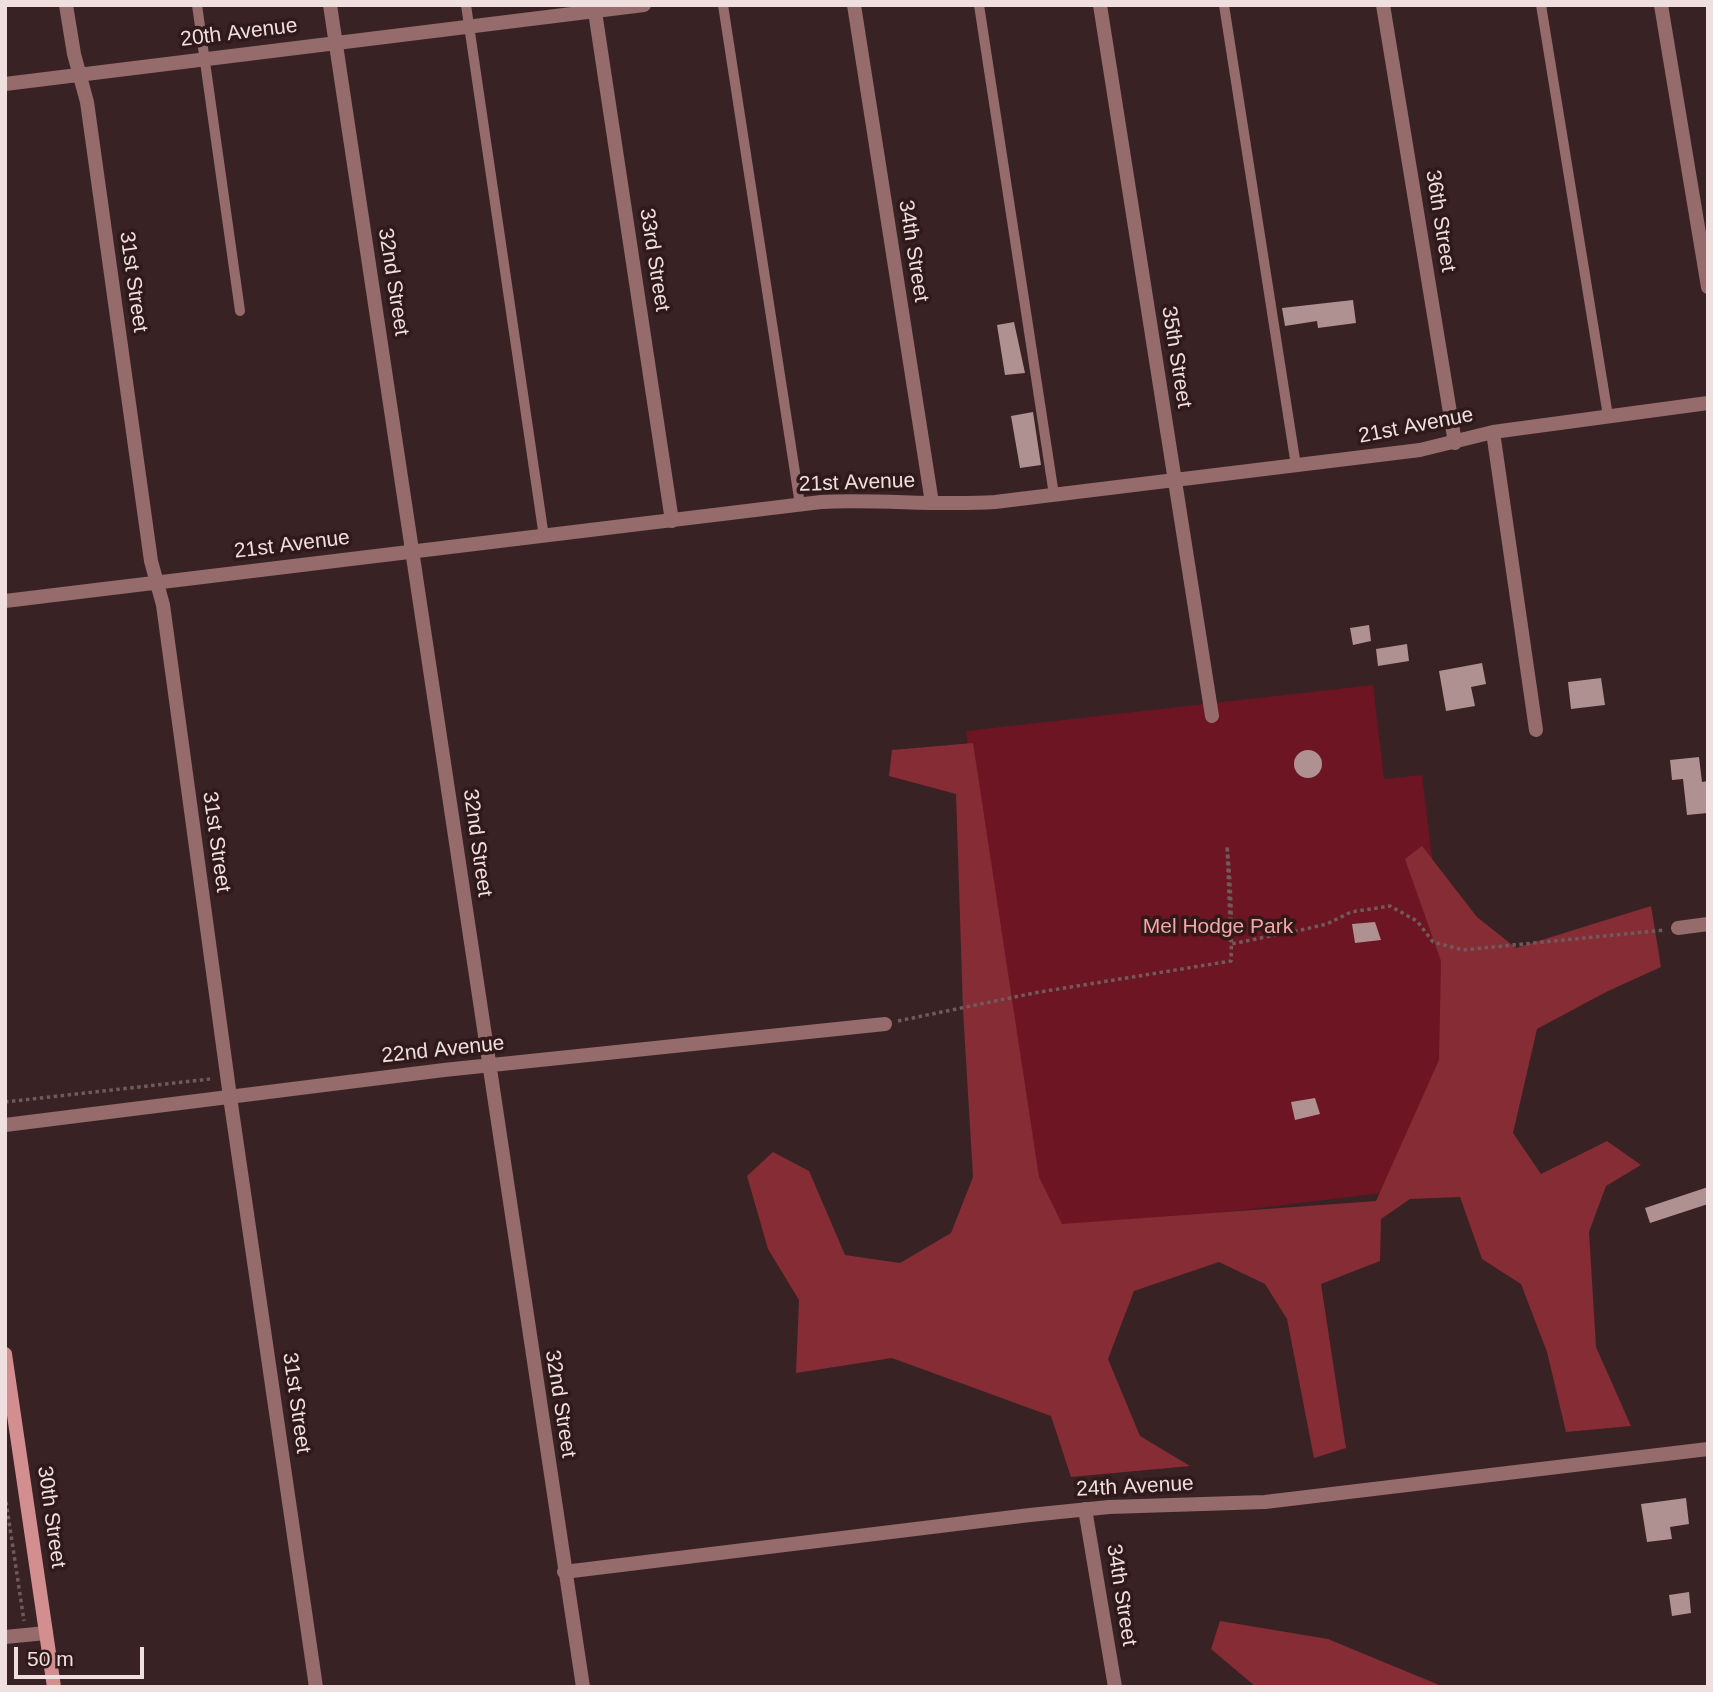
<!DOCTYPE html>
<style>
body{margin:0}
#map{position:relative;width:1713px;height:1692px;overflow:hidden;background:#392223;font-family:Helvetica,sans-serif}
canvas{display:block}
.frame{position:absolute;inset:0;border:7px solid #efdfdf;pointer-events:none}
.scale{position:absolute;left:14px;top:1647px;width:130px;height:32px;box-sizing:border-box;border:4px solid #efdfdf;border-top:0;padding-left:9px;font-size:21px;line-height:24px;white-space:nowrap;color:#efdfdf;-webkit-text-stroke:5px #2f1919;paint-order:stroke}
</style>
<div id="map">
<canvas width="1713" height="1692"></canvas>
<div class="frame"></div>
<div class="scale">50 m</div>
</div>
<script>
const ctx = document.querySelector('canvas').getContext('2d');
ctx.lineJoin = 'round';
function paint(path, color) {
  ctx.fillStyle = color;
  ctx.fill(path, 'evenodd');
}
function stroke(path, color, width, dash) {
  ctx.strokeStyle = color;
  ctx.lineWidth = width;
  ctx.lineCap = dash ? 'butt' : 'round';
  ctx.setLineDash(dash || []);
  ctx.stroke(path);
}
function label(font, color, halo, rows, align = 'center') {
  ctx.font = font + ' Helvetica,sans-serif';
  ctx.lineWidth = 7;
  ctx.setLineDash([]);
  ctx.textBaseline = 'middle';
  ctx.strokeStyle = halo;
  ctx.fillStyle = color;
  for (const [text, x, y, turn = 0] of rows) {
    ctx.save();
    ctx.translate(x, y);
    ctx.rotate((+turn || 0) * Math.PI / 180);
    ctx.textAlign = isNaN(turn) ? turn : align;
    if (halo) ctx.strokeText(text, 0, 0);
    ctx.fillText(text, 0, 0);
    ctx.restore();
  }
}
const green = new Path2D(`
 M 1373,685 L 1384,779 L 1422,775 L 1471,1182 L 1039,1235 L 966,731 Z`);
const forest = new Path2D(`
 M 973,743 L 1039,1177 L 1062,1224 L 1376,1201 L 1439,1060 L 1441,961 L 1405,859 L 1422,846 L 1477,917 L 1516,948 L 1651,906 L 1661,967 L 1606,992 L 1537,1029 L 1513,1133 L 1541,1174 L 1607,1141 L 1641,1165 L 1606,1186 L 1589,1232 L 1596,1347 L 1631,1426 L 1566,1432 L 1547,1352 L 1521,1284 L 1482,1259 L 1460,1197 L 1410,1199 L 1381,1219 L 1380,1261 L 1321,1284 L 1346,1448 L 1314,1458 L 1287,1319 L 1265,1284 L 1219,1262 L 1134,1291 L 1108,1359 L 1140,1436 L 1190,1466 L 1071,1477 L 1051,1416 L 892,1358 L 796,1373 L 799,1300 L 768,1249 L 747,1176 L 773,1152 L 809,1171 L 845,1255 L 900,1263 L 951,1233 L 973,1177 L 963,1010 L 956,794 L 889,776 L 892,750 Z
 M 1220,1621 L 1328,1639 L 1444,1687 L 1256,1687 L 1211,1649 Z`);
const building = new Path2D(`
 M 1353,300 L 1356,323 L 1318,328 L 1317,321 L 1285,326 L 1282,308 Z
 M 1014,322 L 1025,373 L 1005,375 L 997,325 Z
 M 1033,412 L 1041,465 L 1020,468 L 1011,416 Z
 M 1369,625 L 1371,641 L 1353,645 L 1350,628 Z
 M 1407,644 L 1409,661 L 1378,666 L 1376,649 Z
 M 1482,663 L 1486,684 L 1471,687 L 1475,706 L 1446,711 L 1439,671 Z
 M 1601,678 L 1605,705 L 1571,709 L 1568,682 Z
 M1294 764a14 14 0 1 1 28 0a14 14 0 1 1-28 0Z
 M 1699,757 L 1702,782 L 1708,781 L 1708,813 L 1687,815 L 1683,779 L 1672,780 L 1670,760 Z
 M 1375,922 L 1381,940 L 1355,943 L 1352,924 Z
 M 1315,1098 L 1320,1114 L 1295,1120 L 1291,1102 Z
 M 1708,1187 L 1708,1204 L 1650,1223 L 1645,1208 Z
 M 1686,1498 L 1689,1524 L 1670,1527 L 1672,1539 L 1647,1542 L 1641,1504 Z
 M 1689,1592 L 1691,1613 L 1672,1616 L 1669,1595 Z`);
const path = new Path2D(`
 M 898,1021 L 1034,993 L 1231,961 C 1232,922 1231,885 1227,846 L 1231,944 L 1301,930 L 1327,924 L 1351,912 L 1390,906 L 1417,921 L 1433,942 L 1463,950 L 1665,930
 M 5,1102 L 210,1079
 M 5,1495 L 24,1621`);
const lane = new Path2D(`
 M 197,5 L 240,311
 M 466,5 L 544,537
 M 723,5 L 800,505
 M 979,5 L 1054,495
 M 1224,5 L 1296,466
 M 1541,5 L 1608,416`);
const street = new Path2D(`
 M 66,5 L 74,54 L 87,102 L 151,561 L 163,605 L 230,1097 L 316,1687
 M 330,5 L 583,1687
 M 594,5 L 672,521
 M 854,5 L 932,503
 M 1100,5 L 1212,716
 M 1383,5 L 1455,443
 M 1661,5 L 1708,287
 M 5,84 L 644,5
 M 1493,432 L 1536,730
 M 5,601 L 821,502 C 879,499 937,506 995,502 L 1420,450 L 1493,432 L 1708,403
 M 1678,928 L 1708,924
 M 5,1125 L 444,1070 L 885,1024
 M 1085,1509 L 1115,1687
 M 564,1572 L 1030,1515 L 1109,1507 L 1265,1502 L 1708,1449
 M 5,1637 L 46,1633`);
const secondary = new Path2D(`
 M 5,1354 L 54,1687`);
const streetNames = [
 ["20th Avenue",239,33,-7],
 ["36th Street",1440,221,81],
 ["34th Street",913,251,81],
 ["33rd Street",654,260,81],
 ["31st Street",133,282,82],
 ["32nd Street",393,282,81],
 ["35th Street",1176,357,81],
 ["21st Avenue",1416,426,-11],
 ["21st Avenue",857,483,-2],
 ["21st Avenue",292,545,-7],
 ["31st Street",216,842,82],
 ["32nd Street",477,843,82],
 ["22nd Avenue",443,1050,-6],
 ["31st Street",296,1403,82],
 ["32nd Street",560,1404,81],
 ["24th Avenue",1135,1487,-3],
 ["30th Street",51,1517,82],
 ["34th Street",1121,1595,81]
];
const parkNames = [
 ["Mel Hodge Park",1218,927]
];
paint(green, '#6d1522');
paint(forest, '#852c35');
paint(building, '#ae9190');
stroke(path, '#705b5c', 3.5, [3.5, 3.5]);
stroke(lane, '#956b6b', 10);
stroke(street, '#956b6b', 14);
stroke(secondary, '#d38f90', 14);
label('21px', '#efdfdf', '#2f1919', streetNames);
label('21px', '#f4a7a8', '#2f1919', parkNames);
</script>
